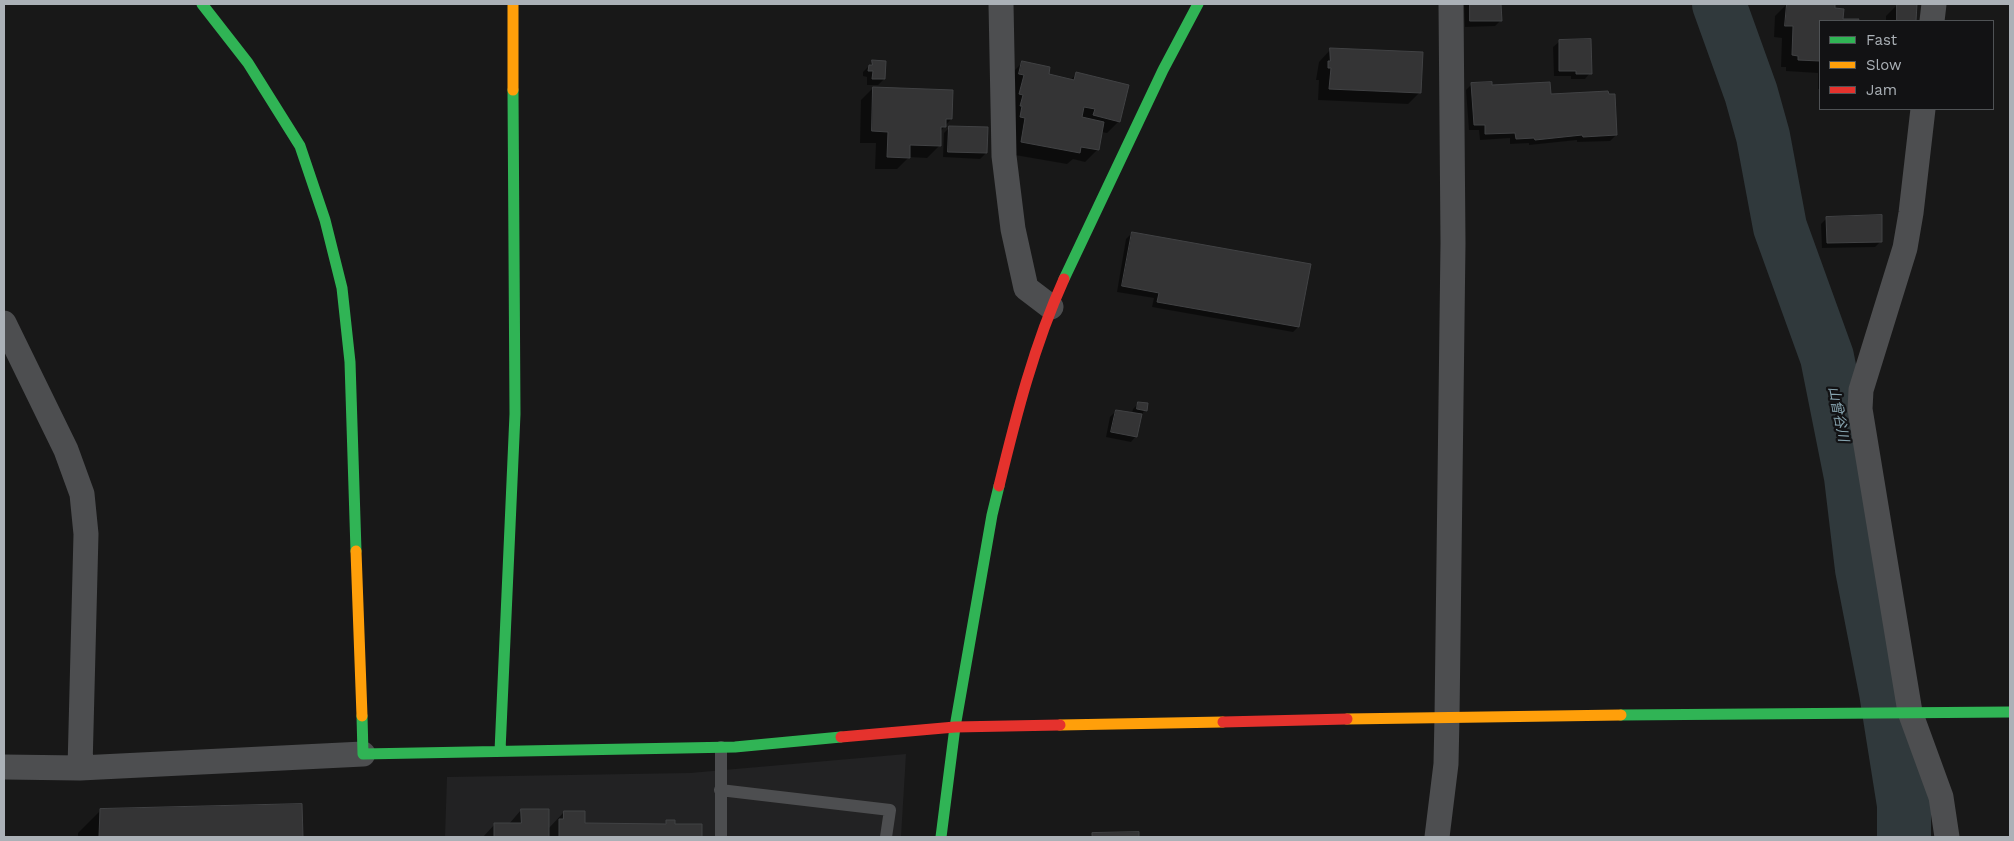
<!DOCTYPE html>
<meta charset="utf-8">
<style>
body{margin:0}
#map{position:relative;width:2014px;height:841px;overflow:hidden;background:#181818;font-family:"Work Sans",sans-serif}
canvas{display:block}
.frame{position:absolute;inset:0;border:5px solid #abb1b7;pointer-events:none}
.legend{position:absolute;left:1819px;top:20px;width:175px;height:90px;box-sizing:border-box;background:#121214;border:1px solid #4f5255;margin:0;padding:6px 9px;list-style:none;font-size:15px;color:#abb1b7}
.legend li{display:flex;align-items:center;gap:10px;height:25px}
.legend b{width:25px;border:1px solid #4f5255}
</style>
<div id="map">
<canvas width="2014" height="841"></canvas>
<div class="frame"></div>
<ul class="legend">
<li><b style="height:6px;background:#30b455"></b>Fast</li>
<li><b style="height:6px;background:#ff9f0a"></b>Slow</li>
<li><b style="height:6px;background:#e5322d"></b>Jam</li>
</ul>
</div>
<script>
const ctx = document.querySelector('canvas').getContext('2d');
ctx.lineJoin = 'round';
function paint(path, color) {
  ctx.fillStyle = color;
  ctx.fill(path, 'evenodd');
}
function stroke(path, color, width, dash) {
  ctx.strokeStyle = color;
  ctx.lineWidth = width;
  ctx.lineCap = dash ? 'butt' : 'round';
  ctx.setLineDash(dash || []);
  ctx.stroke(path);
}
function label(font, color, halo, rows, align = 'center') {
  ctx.font = font + ' "Work Sans","Noto Sans JP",sans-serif';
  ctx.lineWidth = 4.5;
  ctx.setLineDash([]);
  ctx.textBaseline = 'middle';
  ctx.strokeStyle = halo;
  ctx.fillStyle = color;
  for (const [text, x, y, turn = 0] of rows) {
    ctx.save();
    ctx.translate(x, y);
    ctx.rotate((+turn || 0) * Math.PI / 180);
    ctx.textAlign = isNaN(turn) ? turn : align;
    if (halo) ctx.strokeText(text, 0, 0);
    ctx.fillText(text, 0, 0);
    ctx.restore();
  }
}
const built = new Path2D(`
 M 906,754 L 901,837 L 445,837 L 447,777 L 690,773 Z`);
const shadow = new Path2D(`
 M 1464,4 L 1500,4 L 1501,20 L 1495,26 L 1465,27 Z
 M 1787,4 L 1834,4 L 1833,9 L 1842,20 L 1857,21 L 1820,21 L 1820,89 L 1818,89 L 1818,73 L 1786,71 L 1786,67 L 1781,67 L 1782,38 L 1774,37 L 1775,16 Z
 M 1898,4 L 1915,4 L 1914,21 L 1886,21 L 1886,16 Z
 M 1559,42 L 1590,73 L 1585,79 L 1571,79 L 1571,76 L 1554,76 L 1553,47 Z
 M 1331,49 L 1420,92 L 1408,104 L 1318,100 L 1319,80 L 1316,80 L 1319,62 Z
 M 873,62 L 884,79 L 878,85 L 867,85 L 867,77 L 863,76 L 863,72 Z
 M 1023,62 L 1047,75 L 1070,81 L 1076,74 L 1119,121 L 1107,133 L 1101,132 L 1097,150 L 1085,162 L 1073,159 L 1067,164 L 1009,154 L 1011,74 Z
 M 1472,84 L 1550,95 L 1616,135 L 1610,141 L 1577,142 L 1577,140 L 1529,145 L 1529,143 L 1510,144 L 1510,138 L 1480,140 L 1479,130 L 1469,130 L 1466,90 Z
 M 873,88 L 951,119 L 940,132 L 939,146 L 927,158 L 909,157 L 897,169 L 875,169 L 876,143 L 860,143 L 861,100 Z
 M 950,127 L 986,153 L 980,159 L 943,157 L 944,133 Z
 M 1827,218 L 1881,241 L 1875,247 L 1822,248 L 1821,224 Z
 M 1132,233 L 1298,327 L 1293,332 L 1152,307 L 1154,298 L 1117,292 L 1126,239 Z
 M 1139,403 L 1145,410 L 1141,415 L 1136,436 L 1131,442 L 1106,437 L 1110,417 L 1116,411 L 1132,414 L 1133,409 Z
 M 301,805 L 302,837 L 78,837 L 78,833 L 100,811 Z
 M 521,810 L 548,829 L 564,812 L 584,824 L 663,825 L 667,822 L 673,825 L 701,825 L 701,837 L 483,837 L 495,824 L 509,824 Z
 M 1093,834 L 1138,834 L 1138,837 L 1089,837 Z`);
const river = new Path2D(`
 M 1719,4 L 1751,93 L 1763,136 L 1780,227 L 1827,357 L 1851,477 L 1862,569 L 1886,692 L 1904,805 L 1904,837`);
const building = new Path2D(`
 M 1470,4 L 1501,4 L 1502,21 L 1470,21 Z
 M 1787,4 L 1835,4 L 1835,8 L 1844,9 L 1843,19 L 1859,19 L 1858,21 L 1820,21 L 1820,61 L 1798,60 L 1798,56 L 1792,55 L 1793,26 L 1785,26 Z
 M 1897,4 L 1917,4 L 1916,21 L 1897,21 Z
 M 1591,39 L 1592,74 L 1576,74 L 1576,71 L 1559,71 L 1559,40 Z
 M 1330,48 L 1423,52 L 1421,93 L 1329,89 L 1331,68 L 1328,68 L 1328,61 L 1330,61 Z
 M 872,60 L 886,61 L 885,79 L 872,79 L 873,71 L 868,71 L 869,65 L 872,65 Z
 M 1022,61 L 1050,67 L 1049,74 L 1074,80 L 1076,72 L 1129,85 L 1120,122 L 1093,115 L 1095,109 L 1084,107 L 1082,117 L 1104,122 L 1099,150 L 1081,147 L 1080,153 L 1021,142 L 1025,118 L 1020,117 L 1022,106 L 1020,106 L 1023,95 L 1019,94 L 1024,75 L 1019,74 Z
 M 1492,82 L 1492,85 L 1550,82 L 1551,94 L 1608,91 L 1609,94 L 1615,94 L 1617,135 L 1583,137 L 1582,135 L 1535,140 L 1534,138 L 1516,139 L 1515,133 L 1485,134 L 1485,125 L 1474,125 L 1471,83 Z
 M 873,87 L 953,90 L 952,119 L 946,119 L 946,127 L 941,127 L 941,146 L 910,145 L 910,158 L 887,157 L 888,132 L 872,131 Z
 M 949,126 L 988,127 L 987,153 L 948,152 Z
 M 1882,215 L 1882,242 L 1827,243 L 1826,217 Z
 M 1132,232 L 1311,264 L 1299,327 L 1157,302 L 1159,293 L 1122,286 Z
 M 1138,402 L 1148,403 L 1147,411 L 1137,409 Z
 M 1116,410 L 1142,414 L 1137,437 L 1111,432 Z
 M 302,804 L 303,837 L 99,837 L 100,809 Z
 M 521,809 L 549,809 L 549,837 L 494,837 L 494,823 L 521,823 Z
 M 564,811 L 585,811 L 585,823 L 666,824 L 666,820 L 675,820 L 675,824 L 702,824 L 702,837 L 559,837 L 559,819 L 563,819 Z
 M 1139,832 L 1139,837 L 1092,837 L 1092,833 Z`);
const lane = new Path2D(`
 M 721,747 L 721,837
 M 720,790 L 890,810 L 886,837`);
const street = new Path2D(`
 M 1001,4 L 1004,156 L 1013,229 L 1026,288 L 1051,307
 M 1932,21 L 1934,4
 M 1923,109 L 1911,213 L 1905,248 L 1861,390 L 1860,409 L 1910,712 L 1941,797 L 1947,837
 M 4,323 L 66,450 L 82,494 L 86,534 L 80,768
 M 4,767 L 80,768 L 363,754
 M 1437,837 L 1446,764 L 1447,717 L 1453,243 L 1451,4`);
const fast = new Path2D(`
 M 202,4 L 248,63 L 300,146 L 325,220 L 342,288 L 350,362 L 356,551
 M 1064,279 L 1163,70 L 1198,4
 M 1621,715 L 2010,712
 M 362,716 L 363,754 L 735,747 L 841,737
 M 500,751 L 515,414 L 513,90
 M 941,837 L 955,727 L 992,515 L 999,486`);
const slow = new Path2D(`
 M 513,4 L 513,90
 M 356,551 L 362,716
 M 1347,719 L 1621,715
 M 1060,725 L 1223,722`);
const jam = new Path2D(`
 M 999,486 C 1016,416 1034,345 1064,279
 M 1223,722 L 1347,719
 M 841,737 L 955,727 L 1060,725`);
const waterNames = [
 ["山曾谷川",1838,414,79]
];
paint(built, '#222223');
paint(shadow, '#0007');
stroke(river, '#30393c', 54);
paint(building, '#343435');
stroke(building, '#414244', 1);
stroke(lane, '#4d4e50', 12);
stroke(street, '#4d4e50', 25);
stroke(fast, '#30b455', 11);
stroke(slow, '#ff9f0a', 11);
stroke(jam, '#e5322d', 11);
label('italic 14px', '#86a3ae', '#121214', waterNames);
</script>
